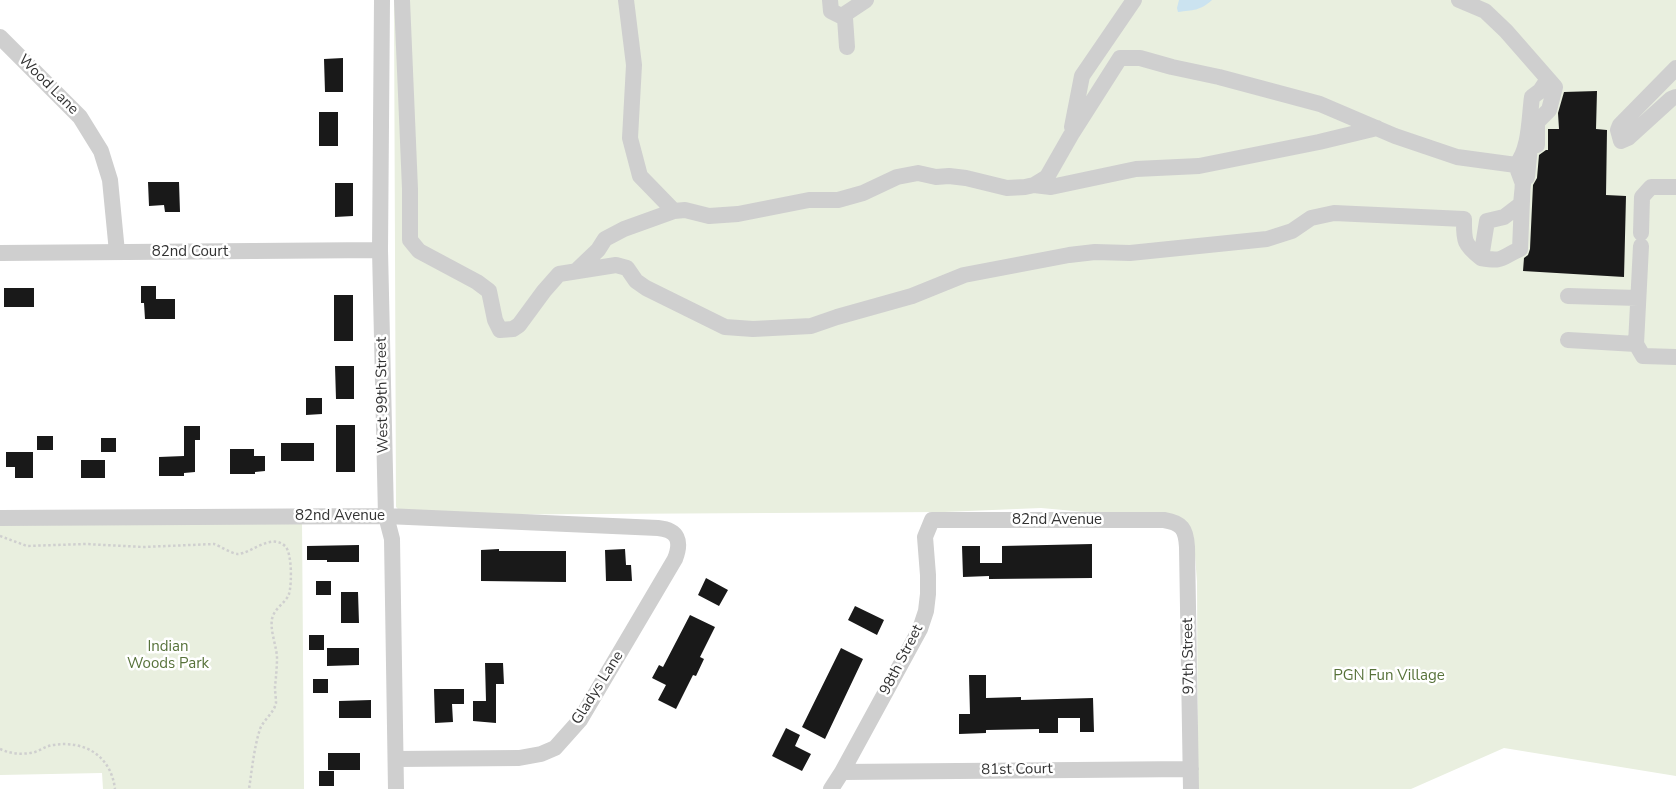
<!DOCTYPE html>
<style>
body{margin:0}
canvas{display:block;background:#fff}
</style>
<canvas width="1676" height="789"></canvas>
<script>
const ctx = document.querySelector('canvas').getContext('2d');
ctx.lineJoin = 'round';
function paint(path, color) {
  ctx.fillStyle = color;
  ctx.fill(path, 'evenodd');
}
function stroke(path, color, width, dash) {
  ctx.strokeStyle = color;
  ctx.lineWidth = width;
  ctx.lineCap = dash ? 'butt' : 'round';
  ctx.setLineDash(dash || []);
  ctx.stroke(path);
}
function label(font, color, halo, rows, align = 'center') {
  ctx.font = font + ' "Nunito Sans",sans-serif';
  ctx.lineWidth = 5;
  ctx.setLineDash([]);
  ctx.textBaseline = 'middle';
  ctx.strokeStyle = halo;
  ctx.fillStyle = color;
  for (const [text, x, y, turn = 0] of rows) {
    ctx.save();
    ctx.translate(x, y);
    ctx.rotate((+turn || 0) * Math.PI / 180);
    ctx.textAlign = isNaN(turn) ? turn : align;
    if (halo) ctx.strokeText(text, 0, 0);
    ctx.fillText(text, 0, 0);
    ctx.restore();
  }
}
const green = new Path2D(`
 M 394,0 L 1676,0 L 1676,776 L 1504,748 L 1411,789 L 1198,789 L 1197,582 L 1194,542 L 1191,532 L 1096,513 L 1041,508 L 944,512 L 420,515 L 400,511 L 396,507 Z
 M 302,520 L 304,789 L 103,789 L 102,773 L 0,775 L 0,523 Z`);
const water = new Path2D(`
 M 1179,0 L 1212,0 C 1200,11 1193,10 1178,12 L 1177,8 Z`);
const building = new Path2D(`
 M 343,58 L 343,92 L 325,92 L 324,59 Z
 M 1597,91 L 1596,129 L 1607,130 L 1606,195 L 1626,196 L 1624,277 L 1523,271 L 1524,258 L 1528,255 L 1530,249 L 1533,185 L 1537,178 L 1539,155 L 1546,150 L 1548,150 L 1548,129 L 1559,129 L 1558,113 L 1564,92 Z
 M 319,112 L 338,112 L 338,146 L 319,146 Z
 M 148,182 L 179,182 L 180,212 L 165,212 L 164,205 L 149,206 Z
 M 335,183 L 353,183 L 353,216 L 335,217 Z
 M 141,286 L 156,286 L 156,299 L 175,299 L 175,319 L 145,319 L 144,303 L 141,303 Z
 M 4,288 L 34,288 L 34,307 L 4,307 Z
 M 334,295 L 353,295 L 353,341 L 334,341 Z
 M 335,366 L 354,366 L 354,399 L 336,399 Z
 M 306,398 L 322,398 L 322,414 L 306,415 Z
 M 336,425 L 355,425 L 355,472 L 336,472 Z
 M 184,426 L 200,426 L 200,440 L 195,440 L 195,472 L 184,473 L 184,476 L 159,476 L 159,457 L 184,456 Z
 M 37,436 L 53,436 L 53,450 L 37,450 Z
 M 101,438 L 116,438 L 116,452 L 101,452 Z
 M 281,443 L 314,443 L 314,461 L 281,461 Z
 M 230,449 L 254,449 L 254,456 L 265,456 L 265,471 L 255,472 L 255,474 L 230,474 Z
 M 6,452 L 33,452 L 33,478 L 15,478 L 15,467 L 6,467 Z
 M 81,460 L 105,460 L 105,478 L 81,478 Z
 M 1092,544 L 1092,578 L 989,579 L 989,576 L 963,577 L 962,546 L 980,546 L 980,563 L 1002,563 L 1002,546 Z
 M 359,545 L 359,562 L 327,562 L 327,560 L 307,560 L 307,546 Z
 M 499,549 L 499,551 L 566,551 L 566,582 L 481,581 L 481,550 Z
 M 625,549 L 626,565 L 631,565 L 632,581 L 606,581 L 605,550 Z
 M 706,578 L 728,590 L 719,606 L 698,595 Z
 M 316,581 L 331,581 L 331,595 L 316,595 Z
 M 341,592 L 358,592 L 359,623 L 341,623 Z
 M 855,606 L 884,620 L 877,635 L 848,620 Z
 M 690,615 L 715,627 L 700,657 L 704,659 L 696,676 L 693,675 L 676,709 L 658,700 L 666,685 L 652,678 L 659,665 L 663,667 Z
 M 309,635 L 324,635 L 324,650 L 309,650 Z
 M 327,648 L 359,648 L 359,665 L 327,666 Z
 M 841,648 L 863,659 L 825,739 L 802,727 Z
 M 485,663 L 503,663 L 504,684 L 496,684 L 496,723 L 473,721 L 473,701 L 486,701 Z
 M 969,675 L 986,675 L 986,698 L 1021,697 L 1021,700 L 1093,698 L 1094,732 L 1080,732 L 1080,718 L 1058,718 L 1058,733 L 1039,733 L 1039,729 L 986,730 L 986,733 L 959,734 L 959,714 L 970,714 Z
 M 313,679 L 328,679 L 328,693 L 313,693 Z
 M 434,689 L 464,689 L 464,704 L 452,704 L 453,722 L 435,723 Z
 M 371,700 L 371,718 L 339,718 L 339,701 Z
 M 786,728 L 800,735 L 795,746 L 811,754 L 802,771 L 772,756 Z
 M 328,753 L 360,753 L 360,770 L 328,770 Z
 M 319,771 L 334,771 L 334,786 L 319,786 Z`);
const path = new Path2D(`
 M 0,536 L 27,546 L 86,544 L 143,547 L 214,544 C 220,546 232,554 238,554 C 252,553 271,533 285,546 C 292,552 292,584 289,594 C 286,603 274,608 272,619 C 270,631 276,644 277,657 C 277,667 276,677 275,687 C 275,692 276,698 276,703 C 274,713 264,719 260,729 C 254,748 252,769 249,789
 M 0,749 C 11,754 23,755 35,752 C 41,750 46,746 53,745 C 85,740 111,756 115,789`);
const minor = new Path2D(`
 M 382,0 L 380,250 L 386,516 L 392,539 L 396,789
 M 402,0 L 410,189 L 410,240 L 419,251 L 477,282 L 489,291 L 495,320 L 500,330 L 513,329 L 519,325 L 544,291 L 559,274 L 616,265 L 627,268 L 636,281 L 646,288 L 725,327 L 753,329 L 811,326 L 837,317 L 912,296 L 964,275 L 1069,255 L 1095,252 L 1130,253 L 1267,239 L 1292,231 L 1311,218 L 1334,213 L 1464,219 C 1464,240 1463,244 1481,258 L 1487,221 L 1504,217 L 1521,204 L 1523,184 L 1516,165 C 1530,149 1529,118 1532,97 L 1540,91 L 1548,79 L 1555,87 L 1549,110 L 1537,122 L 1537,145 L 1530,146 L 1527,177 L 1523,177 L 1520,249 C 1500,258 1504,262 1481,258
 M 626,0 L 634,65 L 630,138 L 640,176 L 674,211
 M 830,0 L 831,11 L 845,18 L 847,47
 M 1459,0 L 1485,11 L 1506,31 L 1548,79
 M 842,16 L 866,0
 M 0,37 L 80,117 L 101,151 L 110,180 L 117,252
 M 1676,68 L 1620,125 L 1618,130 L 1621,141 L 1628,138 L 1671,99 L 1676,97
 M 1072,127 L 1082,76 L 1134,0
 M 1047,177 L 1048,180 L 1041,184 L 1051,187 L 1034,185 L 1047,177 L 1071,135 L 1120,58 L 1140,58 L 1172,67 L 1219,77 L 1320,104 L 1395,136 L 1457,157 L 1516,165
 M 1051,187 L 1136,169 L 1199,166 L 1319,142 L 1377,128
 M 1641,233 L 1642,197 L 1651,187 L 1676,187
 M 0,253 L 380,250
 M 576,271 L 598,250 L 605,239 L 624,229 L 674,211 L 685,210 L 709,216 L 738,214 L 809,200 L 838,200 L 863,193 L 897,177 L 918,173 L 936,177 L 949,176 L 966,178 L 1007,188 L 1025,187 L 1034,185
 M 1568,296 L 1638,298
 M 1568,340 L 1636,344 L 1643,356 L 1676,357
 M 1636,344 L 1641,246
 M 0,518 L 386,516 L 658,528 C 678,530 682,541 675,559 L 580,720 L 555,748 L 541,754 L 519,758 L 397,759
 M 842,772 L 1191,769
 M 831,789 L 842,772 L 920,629 L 926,611 L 928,594 L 928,575 L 925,537 L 932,520 L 1164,520 C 1182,523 1186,529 1187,547 L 1191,789`);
const streetNames = [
 ["Wood Lane",48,85,45],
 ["82nd Court",190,252],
 ["West 99th Street",383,395,-91],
 ["82nd Avenue",340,516],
 ["82nd Avenue",1057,520],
 ["97th Street",1189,656,-91],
 ["98th Street",902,660,-63],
 ["Gladys Lane",598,688,-58],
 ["81st Court",1017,770,-1]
];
const parkNames = [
 ["Indian",168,647],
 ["Woods Park",168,664],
 ["PGN Fun Village",1389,676]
];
paint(green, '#e9efdf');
paint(water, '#cbe3f0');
paint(building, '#191919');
stroke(path, '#cfcfcf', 2.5, [2.5, 2.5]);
stroke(minor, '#cfcfcf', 16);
label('15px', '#323232', '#fff', streetNames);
label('15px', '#57723a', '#fff', parkNames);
</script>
